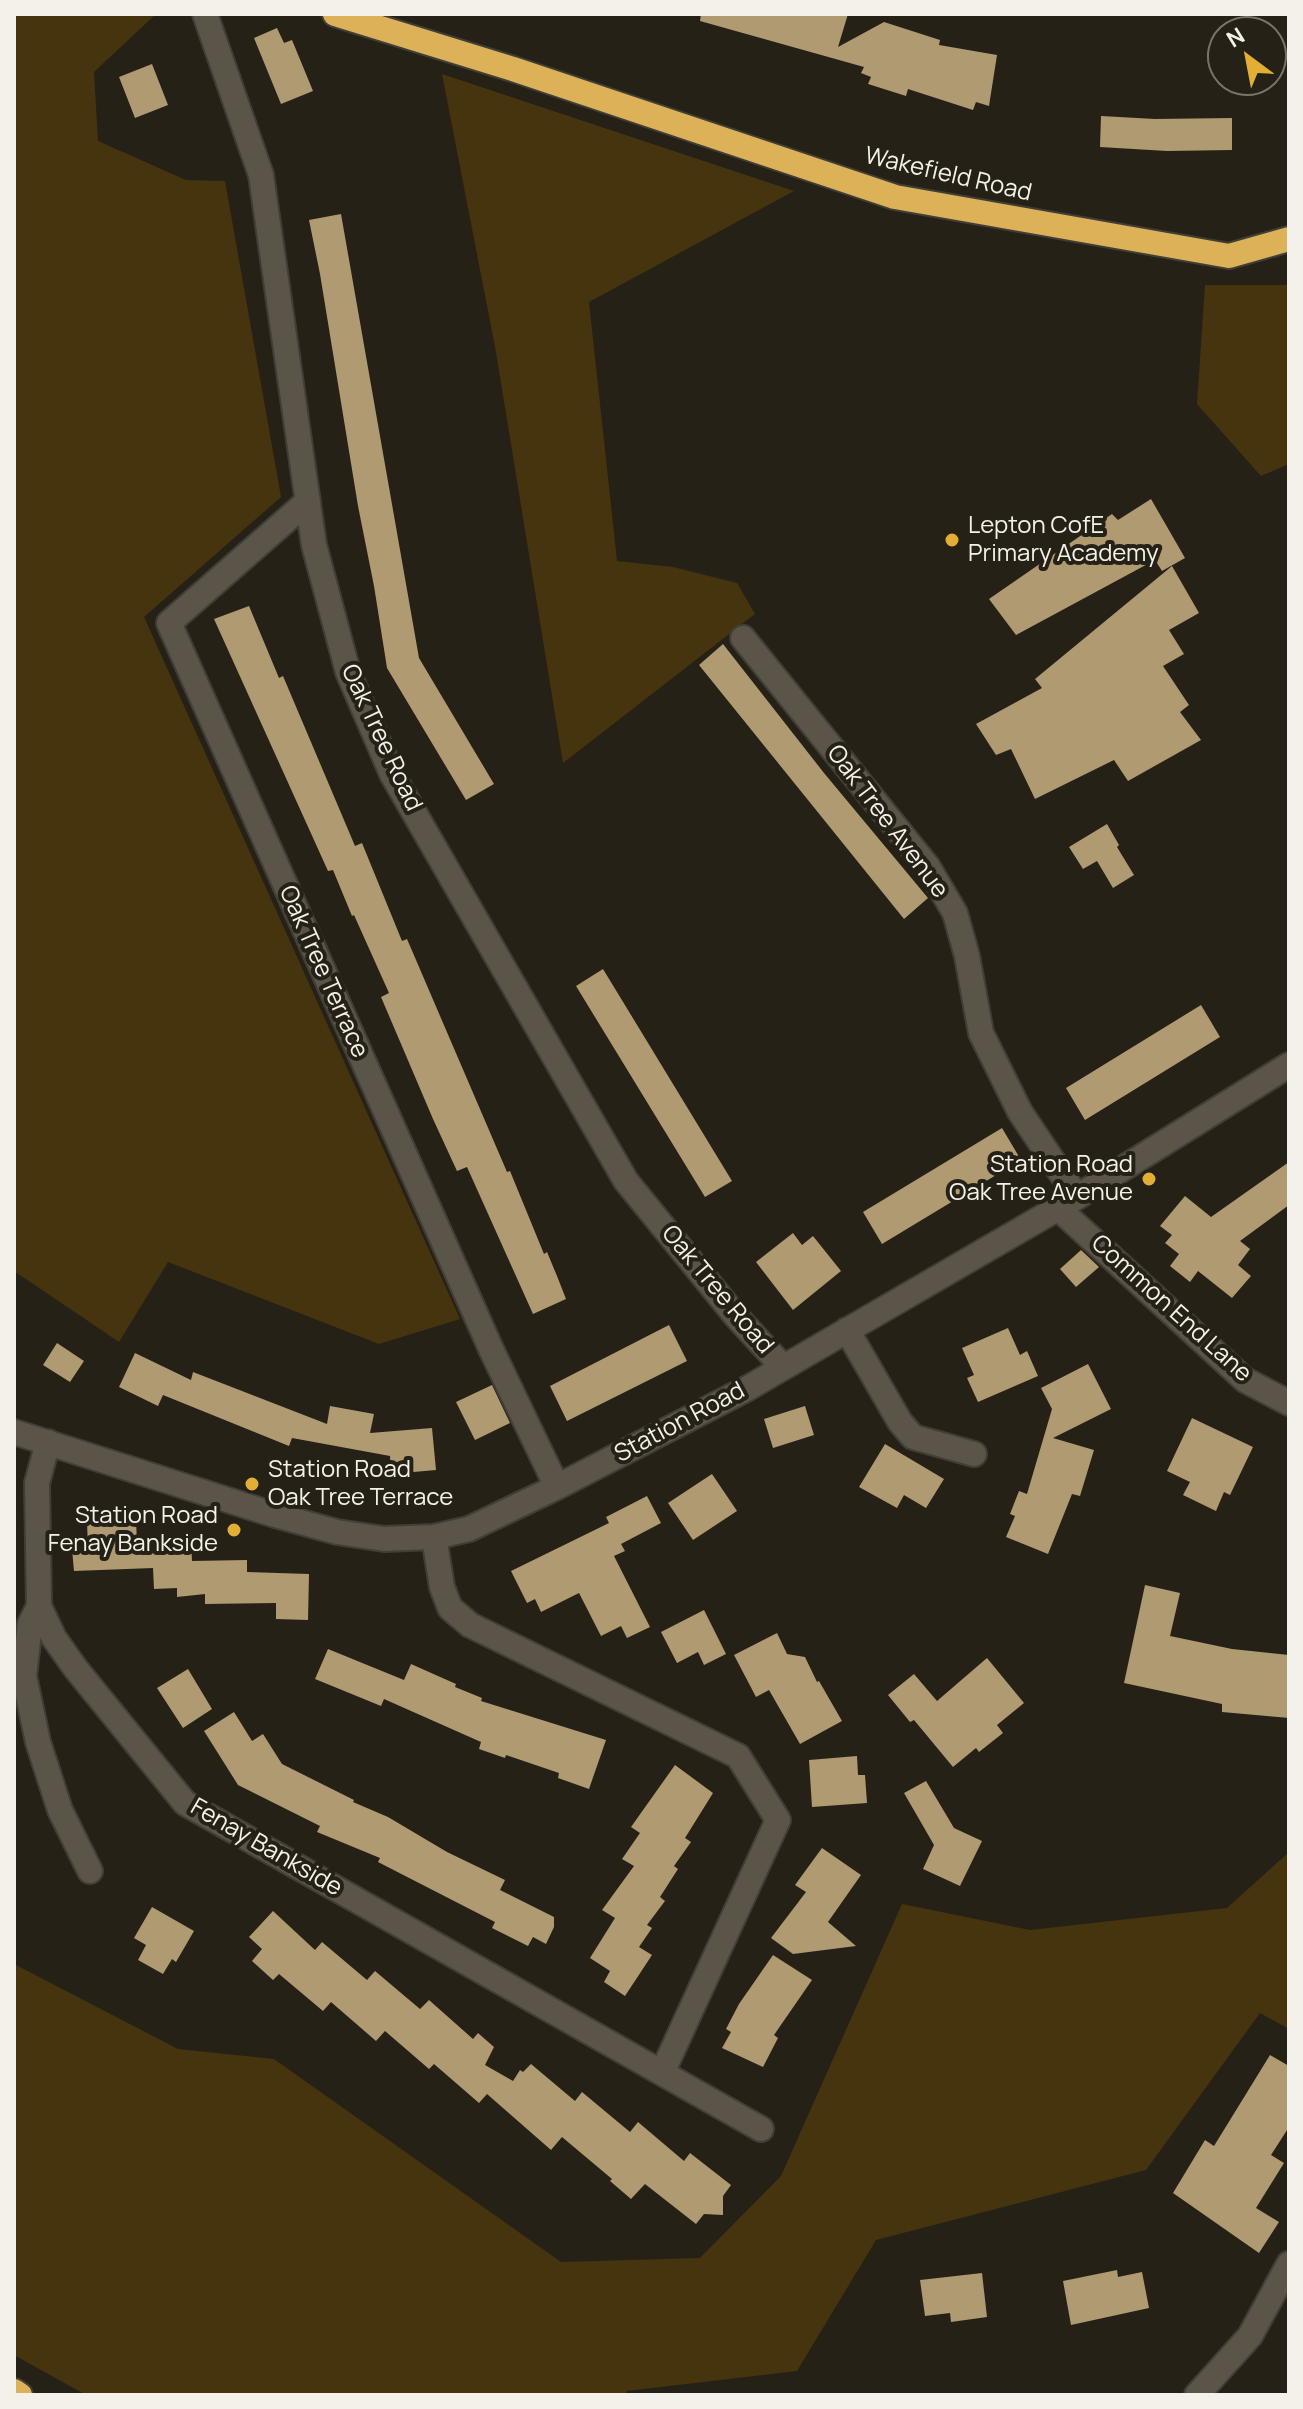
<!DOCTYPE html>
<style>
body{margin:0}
#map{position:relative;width:1303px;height:2409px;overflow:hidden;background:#262117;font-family:Manrope,sans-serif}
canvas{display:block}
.frame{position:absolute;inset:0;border:16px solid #f4f1ea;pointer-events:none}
.north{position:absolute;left:1207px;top:16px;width:80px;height:80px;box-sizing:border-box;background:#262117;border:2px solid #78746b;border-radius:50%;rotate:328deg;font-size:22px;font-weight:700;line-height:32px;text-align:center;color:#f4f1ea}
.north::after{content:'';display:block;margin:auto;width:28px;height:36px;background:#e3ae35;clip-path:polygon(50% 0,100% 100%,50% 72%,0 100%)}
</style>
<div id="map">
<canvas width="1303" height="2409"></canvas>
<div class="frame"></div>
<div class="north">N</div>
</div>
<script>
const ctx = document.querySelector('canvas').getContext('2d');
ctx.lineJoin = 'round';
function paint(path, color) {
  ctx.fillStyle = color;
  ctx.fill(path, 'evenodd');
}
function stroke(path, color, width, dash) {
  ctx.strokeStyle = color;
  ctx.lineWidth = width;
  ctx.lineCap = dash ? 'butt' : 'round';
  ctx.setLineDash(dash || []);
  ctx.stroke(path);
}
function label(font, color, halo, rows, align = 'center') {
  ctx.font = font + ' Manrope,sans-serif';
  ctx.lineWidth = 8;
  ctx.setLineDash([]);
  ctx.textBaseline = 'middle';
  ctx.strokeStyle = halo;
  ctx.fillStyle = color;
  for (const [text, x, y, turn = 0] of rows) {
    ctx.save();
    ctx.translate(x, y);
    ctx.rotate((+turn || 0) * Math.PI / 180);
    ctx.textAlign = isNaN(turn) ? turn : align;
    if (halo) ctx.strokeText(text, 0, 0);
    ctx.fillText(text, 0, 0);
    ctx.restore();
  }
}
const green = new Path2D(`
 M 14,14 L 156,14 L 94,72 L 98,141 L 186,180 L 225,181 L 281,497 L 144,617 L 460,1319 L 379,1344 L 168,1262 L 119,1342 L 14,1271 Z
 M 442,74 L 794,191 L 589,302 L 617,561 L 673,567 L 737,583 L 755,614 L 563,763 L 496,352 Z
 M 1205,285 L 1289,285 L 1289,464 L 1261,476 L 1197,404 Z
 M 1289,1852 L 1289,2029 L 1260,2013 L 1146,2170 L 876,2240 L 797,2371 L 627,2391 L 625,2395 L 86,2395 L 14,2355 L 14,1964 L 178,2049 L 274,2059 L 561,2262 L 700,2258 L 781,2176 L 902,1904 L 1030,1930 L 1227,1908 Z`);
const building = new Path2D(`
 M 701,14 L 848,14 L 838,47 L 884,22 L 940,40 L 939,45 L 997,55 L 989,106 L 976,102 L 973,110 L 908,89 L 906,96 L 868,84 L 871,77 L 861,73 L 864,67 L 700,21 Z
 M 277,28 L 284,43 L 292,40 L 313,91 L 281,104 L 254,38 Z
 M 152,64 L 168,105 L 135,118 L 119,77 Z
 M 1101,116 L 1155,119 L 1232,118 L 1232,150 L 1167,151 L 1100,147 Z
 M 341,214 L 419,658 L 494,784 L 466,800 L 387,668 L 374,586 L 358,506 L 320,274 L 309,220 Z
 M 1151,499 L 1185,558 L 1162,571 L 1155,560 L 1016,635 L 989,599 L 1112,514 L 1118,520 Z
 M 1172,566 L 1199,613 L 1169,630 L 1184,654 L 1163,666 L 1189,705 L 1180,712 L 1201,740 L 1128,781 L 1114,760 L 1035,799 L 1011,749 L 996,755 L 976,724 L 1042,688 L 1035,679 Z
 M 249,606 L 279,678 L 283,676 L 355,846 L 362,843 L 402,941 L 407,939 L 507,1172 L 510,1171 L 544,1254 L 547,1252 L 557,1276 L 566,1299 L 533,1314 L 467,1167 L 457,1171 L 433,1119 L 381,997 L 389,993 L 354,915 L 352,916 L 333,870 L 328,871 L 214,619 Z
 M 723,644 L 824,773 L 928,898 L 904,919 L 699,665 Z
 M 1107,824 L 1119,845 L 1117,847 L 1134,875 L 1113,888 L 1097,861 L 1083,869 L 1069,847 Z
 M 603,969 L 732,1181 L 705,1197 L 576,986 Z
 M 1201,1005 L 1220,1037 L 1085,1120 L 1066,1088 Z
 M 1002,1128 L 1021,1160 L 882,1244 L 863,1212 Z
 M 1289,1162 L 1289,1205 L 1240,1241 L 1250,1249 L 1238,1265 L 1251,1276 L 1232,1298 L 1198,1271 L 1190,1282 L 1170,1266 L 1179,1254 L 1165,1243 L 1172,1235 L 1160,1226 L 1185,1196 L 1211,1217 Z
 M 793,1233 L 802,1245 L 813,1236 L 841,1271 L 793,1310 L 756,1262 Z
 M 1081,1250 L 1099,1267 L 1076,1287 L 1060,1269 Z
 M 669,1325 L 687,1361 L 567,1421 L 550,1386 Z
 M 1008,1328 L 1020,1355 L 1027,1351 L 1038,1376 L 978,1402 L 967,1378 L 974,1375 L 962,1348 Z
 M 57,1343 L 84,1361 L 70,1382 L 43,1365 Z
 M 135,1353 L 191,1380 L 193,1372 L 327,1424 L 330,1406 L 374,1414 L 370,1433 L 432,1428 L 436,1470 L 391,1474 L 390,1456 L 292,1438 L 289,1446 L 163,1395 L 158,1406 L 119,1387 Z
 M 1088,1364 L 1111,1409 L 1053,1438 L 1094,1450 L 1080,1496 L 1072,1494 L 1048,1554 L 1006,1537 L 1015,1516 L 1010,1514 L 1019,1491 L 1027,1494 L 1052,1409 L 1041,1388 Z
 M 492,1385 L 510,1423 L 475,1440 L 456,1402 Z
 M 805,1406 L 814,1435 L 773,1448 L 764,1419 Z
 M 1192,1418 L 1253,1447 L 1230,1495 L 1224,1492 L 1216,1511 L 1183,1495 L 1190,1482 L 1167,1471 Z
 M 885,1444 L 944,1479 L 926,1508 L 904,1495 L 897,1508 L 859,1487 Z
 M 712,1474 L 737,1511 L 693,1540 L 668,1503 Z
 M 647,1496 L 661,1523 L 621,1544 L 625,1551 L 614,1556 L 650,1627 L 627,1638 L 621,1626 L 601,1636 L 579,1593 L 541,1612 L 535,1599 L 527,1603 L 511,1571 L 609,1523 L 606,1517 Z
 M 136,1520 L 137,1544 L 191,1540 L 192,1561 L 247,1560 L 247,1572 L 309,1574 L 308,1620 L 276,1619 L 276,1603 L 205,1604 L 205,1594 L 177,1597 L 177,1588 L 154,1589 L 153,1568 L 74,1571 L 72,1549 L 88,1548 L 87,1522 Z
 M 1145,1585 L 1180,1593 L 1170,1636 L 1232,1649 L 1289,1655 L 1289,1718 L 1222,1712 L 1222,1704 L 1124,1683 Z
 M 704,1610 L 726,1654 L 704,1665 L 698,1652 L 677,1663 L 661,1632 Z
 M 777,1633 L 787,1654 L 805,1657 L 817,1682 L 819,1681 L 842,1721 L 800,1744 L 769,1690 L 756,1697 L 734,1655 Z
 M 328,1649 L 404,1680 L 411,1664 L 456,1684 L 455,1687 L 482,1698 L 481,1701 L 606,1740 L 589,1789 L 558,1778 L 559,1773 L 506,1755 L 505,1758 L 479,1749 L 481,1742 L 384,1699 L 381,1706 L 315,1679 Z
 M 987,1658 L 1024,1703 L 997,1725 L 1003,1733 L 979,1752 L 976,1748 L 953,1767 L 914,1720 L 910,1722 L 888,1695 L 914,1674 L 937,1701 Z
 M 188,1669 L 212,1709 L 183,1728 L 157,1688 Z
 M 234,1712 L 252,1741 L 263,1734 L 282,1764 L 354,1800 L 353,1802 L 388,1817 L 447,1852 L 505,1880 L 500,1890 L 554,1917 L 554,1927 L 546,1944 L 533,1937 L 528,1946 L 492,1928 L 495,1922 L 378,1862 L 380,1858 L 317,1832 L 320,1826 L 238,1785 L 204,1731 Z
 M 857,1756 L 858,1775 L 865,1775 L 867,1803 L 812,1807 L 809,1760 Z
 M 675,1765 L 713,1793 L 685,1838 L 691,1842 L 674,1866 L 678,1869 L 660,1897 L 665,1901 L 647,1925 L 652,1928 L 639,1947 L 652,1955 L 625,1996 L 604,1982 L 610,1971 L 590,1958 L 615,1918 L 602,1910 L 634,1866 L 622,1859 L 640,1833 L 631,1827 Z
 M 926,1781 L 954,1828 L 982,1841 L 960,1886 L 923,1869 L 934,1845 L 904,1793 Z
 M 822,1848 L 861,1875 L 828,1922 L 856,1946 L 793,1954 L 771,1938 L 806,1892 L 795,1885 Z
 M 152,1907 L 194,1931 L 176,1962 L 172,1959 L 163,1974 L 138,1960 L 146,1945 L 134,1938 Z
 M 273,1911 L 315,1950 L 322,1942 L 367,1980 L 375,1971 L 420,2009 L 429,2000 L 473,2039 L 478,2033 L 494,2047 L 485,2065 L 513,2081 L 520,2070 L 523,2072 L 531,2064 L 575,2101 L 582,2092 L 630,2132 L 638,2122 L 684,2161 L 690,2153 L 731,2185 L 723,2196 L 723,2215 L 704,2214 L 696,2224 L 645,2184 L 631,2199 L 610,2181 L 612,2179 L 562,2137 L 551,2150 L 487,2094 L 479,2103 L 434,2064 L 429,2069 L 385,2031 L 376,2041 L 331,2002 L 323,2011 L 279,1974 L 273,1980 L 252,1961 L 262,1949 L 249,1937 Z
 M 773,1955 L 812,1980 L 774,2035 L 778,2038 L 763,2067 L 722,2048 L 731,2032 L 726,2029 L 739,2004 Z
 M 1270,2055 L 1289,2066 L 1289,2127 L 1271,2155 L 1284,2163 L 1256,2208 L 1279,2222 L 1259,2253 L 1173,2193 L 1205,2140 L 1214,2146 Z
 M 1117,2270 L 1118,2277 L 1142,2272 L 1149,2308 L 1071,2325 L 1063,2281 Z
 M 982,2273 L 987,2317 L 951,2322 L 950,2313 L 925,2316 L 920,2280 Z`);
const minor = new Path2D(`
 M 205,14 L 261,175 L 314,545 L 348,672 L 392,774 L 626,1181 L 735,1315 L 783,1367
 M 308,501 L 169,623 L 491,1349 L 557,1487
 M 743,638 L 928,867 L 955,913 L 967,956 L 981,1033 L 1020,1112 L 1077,1197
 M 1058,1208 L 1245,1380 L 1289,1403
 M 847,1330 L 900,1422 L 913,1437 L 974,1454
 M 14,1432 L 275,1515 L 337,1532 L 384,1539 L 434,1537 L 469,1529 L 557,1487 L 748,1388 L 1077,1197 L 1289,1065
 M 48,1442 L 37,1483 L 39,1606 L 54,1638 L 76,1669 L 185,1803 L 761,2129
 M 434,1537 L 442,1587 L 450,1608 L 470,1625 L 738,1756 L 778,1820 L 662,2073
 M 39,1606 L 30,1624 L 24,1676 L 38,1742 L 60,1810 L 90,1871
 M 1197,2395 L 1250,2336 L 1289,2264`);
const highway = new Path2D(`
 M 335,14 L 513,69 L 895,197 L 1229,256 L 1289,239
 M 14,2391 L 20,2395`);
const markers = [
 [952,540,8,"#e3ae35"],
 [1149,1179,8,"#e3ae35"],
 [252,1484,8,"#e3ae35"],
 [234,1530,8,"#e3ae35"]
];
const streetNames = [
 ["Wakefield Road",948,175,13],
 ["Oak Tree Road",381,738,65],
 ["Oak Tree Avenue",887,822,53],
 ["Oak Tree Terrace",323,972,66],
 ["Oak Tree Road",717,1290,50],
 ["Common End Lane",1171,1309,42],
 ["Station Road",680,1423,-28],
 ["Fenay Bankside",266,1848,30]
];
const poiNames = [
 ["Lepton CofE",968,526],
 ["Primary Academy",968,554],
 ["Station Road",1133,1165,"right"],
 ["Oak Tree Avenue",1133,1193,"right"],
 ["Station Road",268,1470],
 ["Oak Tree Terrace",268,1498],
 ["Station Road",218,1516,"right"],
 ["Fenay Bankside",218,1544,"right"]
];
paint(green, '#46340e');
paint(building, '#af9a72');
stroke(minor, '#413e37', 28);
stroke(highway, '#413e37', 28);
stroke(minor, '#5a5449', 24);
stroke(highway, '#dcb158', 24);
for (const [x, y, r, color] of markers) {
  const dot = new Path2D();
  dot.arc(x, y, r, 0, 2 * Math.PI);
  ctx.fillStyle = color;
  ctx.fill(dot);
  stroke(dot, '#262117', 3);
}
label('24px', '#f4f1ea', '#262117', streetNames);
label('24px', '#f4f1ea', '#262117', poiNames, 'left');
</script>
